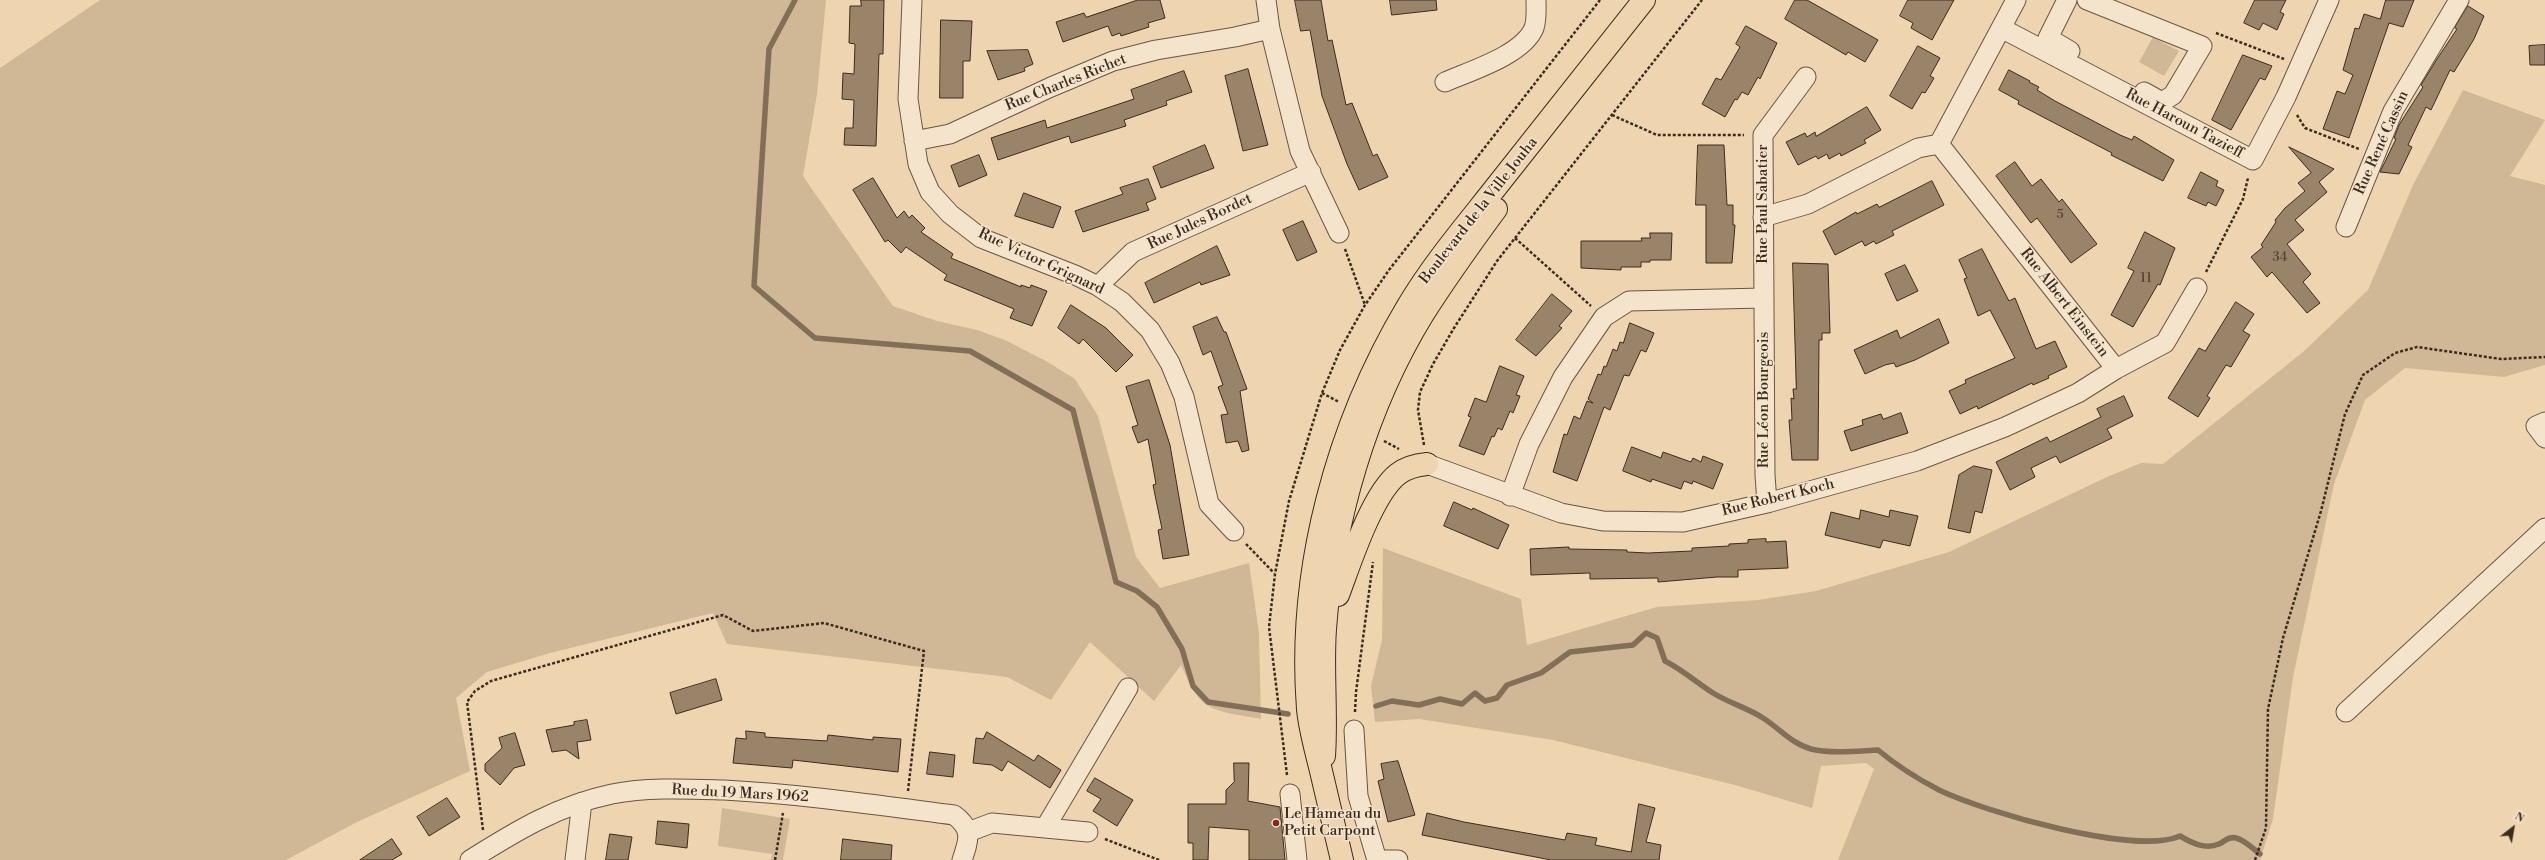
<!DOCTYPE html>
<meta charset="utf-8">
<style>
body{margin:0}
#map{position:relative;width:2545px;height:860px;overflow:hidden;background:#eed5af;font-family:"Libre Bodoni",serif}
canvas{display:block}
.north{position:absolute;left:2493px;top:808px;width:40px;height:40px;-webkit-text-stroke:3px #f4e4cb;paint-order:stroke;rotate:31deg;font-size:11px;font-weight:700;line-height:16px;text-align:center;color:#3c2c1f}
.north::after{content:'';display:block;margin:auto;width:14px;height:18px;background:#3c2c1f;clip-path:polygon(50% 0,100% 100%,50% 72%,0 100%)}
</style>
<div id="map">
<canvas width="2545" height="860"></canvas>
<div class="north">N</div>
</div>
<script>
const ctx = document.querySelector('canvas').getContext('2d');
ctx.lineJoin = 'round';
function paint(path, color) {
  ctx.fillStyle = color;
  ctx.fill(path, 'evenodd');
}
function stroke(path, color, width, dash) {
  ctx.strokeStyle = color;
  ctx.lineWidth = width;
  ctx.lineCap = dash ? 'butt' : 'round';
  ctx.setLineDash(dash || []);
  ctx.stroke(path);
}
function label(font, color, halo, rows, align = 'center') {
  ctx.font = font + ' "Libre Bodoni",serif';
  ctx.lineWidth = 3;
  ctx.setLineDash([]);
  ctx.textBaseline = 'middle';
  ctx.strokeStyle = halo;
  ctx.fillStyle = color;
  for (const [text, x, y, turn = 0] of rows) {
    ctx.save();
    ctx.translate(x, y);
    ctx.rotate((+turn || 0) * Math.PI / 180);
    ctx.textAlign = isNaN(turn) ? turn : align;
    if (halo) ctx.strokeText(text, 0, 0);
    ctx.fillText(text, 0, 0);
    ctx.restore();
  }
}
const green = new Path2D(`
 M 100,0 L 826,0 L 817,94 L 803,176 L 893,306 L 937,321 L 977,330 L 1005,340 L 1046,361 L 1075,379 L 1098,416 L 1136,557 L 1160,588 L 1249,563 L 1259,633 L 1261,719 C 1242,715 1212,714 1199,698 C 1191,689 1186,675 1181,665 L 1154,701 L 1090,642 L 1051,700 L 1007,677 L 727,644 L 713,613 L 550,653 L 487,672 L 456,698 L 470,771 L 357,822 L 286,860 L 0,860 L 0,68 Z
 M 2153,37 L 2179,51 L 2164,76 L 2139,62 Z
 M 2463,90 L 2545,120 L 2510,176 L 2545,185 L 2545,365 L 2504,377 L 2405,368 L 2365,400 L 2334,484 L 2293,677 L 2273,819 L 2260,860 L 1838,860 L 1874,769 L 1866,763 L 1821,766 L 1812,808 L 1735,785 L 1553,740 L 1419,719 L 1375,722 L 1371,686 L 1382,640 L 1383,548 L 1521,599 L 1527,645 L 1657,607 L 1758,600 L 1816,591 L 1949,552 L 2107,477 L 2141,463 L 2163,464 L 2303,352 L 2368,290 L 2413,185 Z
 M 722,808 L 790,819 L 783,860 L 771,860 L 772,854 L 718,846 Z`);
const stream = new Path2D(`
 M 795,0 L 769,49 L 754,286 L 815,338 L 970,351 L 1073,410 L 1116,582 L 1137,591 L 1157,607 L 1182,649 L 1193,686 L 1208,702 L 1288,714
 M 1376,706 L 1392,701 L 1419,705 L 1440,699 L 1462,704 L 1475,693 L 1485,701 L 1497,698 L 1507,685 L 1541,673 L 1570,652 L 1633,645 L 1646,633 L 1657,638 L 1665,661 C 1683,670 1697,683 1713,693 C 1729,703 1748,708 1763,718 C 1779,728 1792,744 1811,749 C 1832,754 1857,751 1878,750 C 1897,766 1918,779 1939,790 C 1985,812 2135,856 2180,836 C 2192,843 2205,850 2219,844 C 2225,841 2229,836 2236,838 C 2245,840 2253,849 2260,854`);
const building = new Path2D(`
 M 861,0 L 884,0 L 883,54 L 879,54 L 876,146 L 844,145 L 845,128 L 853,128 L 854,100 L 842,99 L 843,73 L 854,74 L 855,44 L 849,43 L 850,6 L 861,6 Z
 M 1138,0 L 1160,0 L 1165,18 L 1148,23 L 1149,27 L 1121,36 L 1120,33 L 1112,36 L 1108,26 L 1063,42 L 1056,22 L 1084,13 L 1086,17 Z
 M 1295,0 L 1321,0 L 1328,41 L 1332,40 L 1346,105 L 1352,103 L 1373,156 L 1377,154 L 1388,177 L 1359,190 L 1347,164 L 1322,96 L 1310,30 L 1301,31 Z
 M 1390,0 L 1436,0 L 1437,10 L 1392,15 Z
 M 1795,0 L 1807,0 L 1878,40 L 1865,62 L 1848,52 L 1846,55 L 1785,19 Z
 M 1908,0 L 1954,0 L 1932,40 L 1911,28 L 1913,23 L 1900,16 Z
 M 2255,0 L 2286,0 L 2280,12 L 2284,14 L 2277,30 L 2263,23 L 2259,30 L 2244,23 Z
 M 2386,0 L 2414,0 L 2403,27 L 2389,23 L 2349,138 L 2323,129 L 2337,91 L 2345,94 L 2353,75 L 2343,70 L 2355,28 L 2359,29 L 2364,14 L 2380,19 Z
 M 2468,6 L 2484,16 L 2474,39 L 2454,72 L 2450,70 L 2431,110 L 2426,107 L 2408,145 L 2412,147 L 2399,174 L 2380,172 L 2396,139 L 2394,138 L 2399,125 L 2423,87 L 2421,85 L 2437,59 L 2457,29 L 2455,28 Z
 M 941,20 L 972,21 L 970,61 L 963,61 L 963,98 L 940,98 Z
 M 1746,26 L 1777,43 L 1760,79 L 1758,77 L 1748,95 L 1742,92 L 1737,100 L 1735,99 L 1725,117 L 1702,104 L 1716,78 L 1721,80 L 1740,47 L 1736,44 Z
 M 2545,45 L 2545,65 L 2530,65 L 2529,46 Z
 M 1918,46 L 1940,58 L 1930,76 L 1934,78 L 1930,85 L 1925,93 L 1922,92 L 1912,109 L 1890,96 Z
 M 1028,50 L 1033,64 L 1024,68 L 1025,71 L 998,80 L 987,51 Z
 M 2243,55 L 2272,66 L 2265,80 L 2260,78 L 2231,130 L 2212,120 Z
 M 1248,69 L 1268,145 L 1243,151 L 1225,76 Z
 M 2009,70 L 2030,81 L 2029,82 L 2039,87 L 2037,90 L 2055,101 L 2120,135 L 2132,140 L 2134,136 L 2174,160 L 2163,181 L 2111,155 L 2112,153 L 2018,104 L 2019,101 L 1999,90 Z
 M 1184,71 L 1192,92 L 1166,101 L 1167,105 L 1124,120 L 1126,126 L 1071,143 L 1069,136 L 998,160 L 991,138 L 1045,120 L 1047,128 L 1134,99 L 1131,90 Z
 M 1867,107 L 1881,130 L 1864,140 L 1866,143 L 1841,156 L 1840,153 L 1829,159 L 1827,154 L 1818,159 L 1816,156 L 1798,165 L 1786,142 L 1805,133 L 1807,137 L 1815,132 L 1816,136 Z
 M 1205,145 L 1214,168 L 1161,188 L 1153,167 Z
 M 1698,145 L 1724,145 L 1727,205 L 1733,205 L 1733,225 L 1735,225 L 1732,263 L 1706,263 L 1706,205 L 1696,205 Z
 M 2289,147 L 2334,169 L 2319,182 L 2327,192 L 2295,220 L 2304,230 L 2287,244 L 2311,274 L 2303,282 L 2320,303 L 2307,313 L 2272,272 L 2267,277 L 2251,257 L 2263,247 L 2261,245 L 2276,222 L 2275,220 L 2285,208 L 2305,191 L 2298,183 L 2311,173 Z
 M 979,155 L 987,175 L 959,187 L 951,166 Z
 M 2015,162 L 2032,186 L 2041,179 L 2059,202 L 2062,199 L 2097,244 L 2071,263 L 2037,218 L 2031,223 L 1996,176 Z
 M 2201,172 L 2218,181 L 2216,186 L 2224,190 L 2216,206 L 2208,202 L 2206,206 L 2188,198 Z
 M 873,178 L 897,218 L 904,211 L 909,218 L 912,215 L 925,228 L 921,232 L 953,254 L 951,258 L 1021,287 L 1021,285 L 1030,288 L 1031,285 L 1047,291 L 1032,326 L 1010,318 L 1014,309 L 944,280 L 947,275 L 906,247 L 901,253 L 888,240 L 885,242 L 853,190 Z
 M 1148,179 L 1156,199 L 1146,203 L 1149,210 L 1083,232 L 1075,211 L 1123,194 L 1120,188 Z
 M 1932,181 L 1944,205 L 1892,231 L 1894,235 L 1876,244 L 1874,241 L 1865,246 L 1862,241 L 1835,255 L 1823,231 L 1856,212 L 1857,214 L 1877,204 L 1879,207 Z
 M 1024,193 L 1061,207 L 1053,228 L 1015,216 Z
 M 1303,221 L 1317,252 L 1297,261 L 1283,230 Z
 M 2145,232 L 2175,248 L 2160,285 L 2158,284 L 2133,327 L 2111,315 L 2134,271 L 2128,268 Z
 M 1650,233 L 1672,233 L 1671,260 L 1650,260 L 1650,262 L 1641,262 L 1641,267 L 1621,267 L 1621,270 L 1581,268 L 1581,241 L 1642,241 L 1641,238 L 1650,238 Z
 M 1217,246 L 1230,275 L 1201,285 L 1200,282 L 1154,303 L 1145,283 Z
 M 1982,249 L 2009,301 L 2015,298 L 2036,349 L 2055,341 L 2067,367 L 2048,376 L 2049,378 L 2033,385 L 2032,383 L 1978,409 L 1977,406 L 1960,414 L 1949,391 L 1966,383 L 1965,380 L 2015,358 L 1990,310 L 1978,316 L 1964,279 L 1967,278 L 1959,260 Z
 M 1793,263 L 1828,264 L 1830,333 L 1822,333 L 1822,340 L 1819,340 L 1818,460 L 1792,460 L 1789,420 L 1792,420 L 1791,398 L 1794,399 L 1793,389 L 1796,389 Z
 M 1905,265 L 1918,291 L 1897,301 L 1885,274 Z
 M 1552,294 L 1572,311 L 1559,326 L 1562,328 L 1536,356 L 1516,340 Z
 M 2236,302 L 2254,314 L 2243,331 L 2250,335 L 2231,367 L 2226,365 L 2207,396 L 2210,398 L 2198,417 L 2168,398 L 2199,348 L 2205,351 Z
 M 1071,305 L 1106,328 L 1133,355 L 1116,372 L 1083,339 L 1079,344 L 1058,328 Z
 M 1217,317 L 1224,332 L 1226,332 L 1247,389 L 1240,391 L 1249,450 L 1242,452 L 1238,441 L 1226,443 L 1221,415 L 1228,414 L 1218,387 L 1223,385 L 1211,351 L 1203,355 L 1193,327 Z
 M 1939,319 L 1949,343 L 1915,360 L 1896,367 L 1894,363 L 1885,365 L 1865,374 L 1854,350 L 1897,330 L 1900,338 Z
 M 1630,323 L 1654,333 L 1646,352 L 1641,350 L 1629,376 L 1624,375 L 1610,410 L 1604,407 L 1577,481 L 1553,472 L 1564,434 L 1567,435 L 1574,416 L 1580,419 L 1587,401 L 1593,403 L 1588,399 L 1598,374 L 1601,375 L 1604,366 L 1606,367 L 1613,349 L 1617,351 L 1620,342 L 1623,343 Z
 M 1500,366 L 1524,376 L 1516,395 L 1520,396 L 1513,413 L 1510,411 L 1502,430 L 1498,428 L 1494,437 L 1492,436 L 1484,455 L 1459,446 L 1471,417 L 1468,416 L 1475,398 L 1486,402 Z
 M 1149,380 L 1170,445 L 1189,555 L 1163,559 L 1158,530 L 1162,529 L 1153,485 L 1156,484 L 1148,439 L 1138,443 L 1132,427 L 1138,425 L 1126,387 Z
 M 2124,396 L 2133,416 L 2107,429 L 2112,438 L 2060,463 L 2056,456 L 2031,468 L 2035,477 L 2010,490 L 1996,462 L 2047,437 L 2050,442 L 2101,417 L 2097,409 Z
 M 1901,413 L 1908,433 L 1851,451 L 1844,431 L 1863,425 L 1862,420 L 1881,414 L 1883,419 Z
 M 1632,447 L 1661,458 L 1663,452 L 1691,462 L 1693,458 L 1701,462 L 1703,456 L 1723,464 L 1713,489 L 1693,481 L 1692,484 L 1684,481 L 1681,489 L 1652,479 L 1651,482 L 1623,471 Z
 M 1974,466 L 1992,470 L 1982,513 L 1975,511 L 1970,533 L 1948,528 L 1959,475 Z
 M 1454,502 L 1472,510 L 1473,508 L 1509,525 L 1498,549 L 1444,526 Z
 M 1861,510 L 1889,517 L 1890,510 L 1918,516 L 1910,546 L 1883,540 L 1880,548 L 1825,535 L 1831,512 L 1859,519 Z
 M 1766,539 L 1766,542 L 1786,541 L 1788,568 L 1738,570 L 1738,577 L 1717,577 L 1658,582 L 1658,578 L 1590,579 L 1590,573 L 1531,575 L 1530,549 L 1569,547 L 1569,549 L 1627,550 L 1627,552 L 1648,553 L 1692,551 L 1692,548 L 1729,546 L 1729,544 L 1748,543 L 1748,540 Z
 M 716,679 L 722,700 L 676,714 L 670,693 Z
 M 587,720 L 591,740 L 577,742 L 579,759 L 566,750 L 552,752 L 546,730 L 574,725 L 574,722 Z
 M 746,731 L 765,733 L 765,737 L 827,741 L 828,735 L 873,740 L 873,737 L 901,739 L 898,772 L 793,760 L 792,768 L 733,763 L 736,738 L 746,739 Z
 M 987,732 L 1034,761 L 1038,755 L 1061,770 L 1050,788 L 1008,761 L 1002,771 L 992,765 L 973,763 L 976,738 L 983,739 Z
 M 515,733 L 525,765 L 514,768 L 500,785 L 485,771 L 485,764 L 502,748 L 499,738 Z
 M 930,752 L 955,755 L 953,777 L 927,774 Z
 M 1398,761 L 1415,815 L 1388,822 L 1378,781 L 1384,779 L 1381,764 Z
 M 1234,763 L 1249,763 L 1248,801 L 1280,807 L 1285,860 L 1249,860 L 1249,830 L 1209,827 L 1208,860 L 1193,860 L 1193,843 L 1188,843 L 1188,804 L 1226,804 L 1226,790 L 1234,782 Z
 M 1095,778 L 1133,800 L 1117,826 L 1093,811 L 1101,799 L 1087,791 Z
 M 447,798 L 460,817 L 429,836 L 417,817 Z
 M 1639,804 L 1655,808 L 1646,842 L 1661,845 L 1659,860 L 1551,860 L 1422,835 L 1427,813 L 1464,822 L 1554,838 L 1565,840 L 1567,833 L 1597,838 L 1595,845 L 1631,852 Z
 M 658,821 L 689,824 L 687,848 L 656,844 Z
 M 610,834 L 632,837 L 628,860 L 606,860 Z
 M 392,839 L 402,854 L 392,860 L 360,860 Z
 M 843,839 L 892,845 L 891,860 L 841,860 Z`);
const path = new Path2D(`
 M 2216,33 L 2284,59
 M 1612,115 L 1657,135 L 1744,135
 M 2297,115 L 2305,128 L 2359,149
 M 1515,238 L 1591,306
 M 1345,249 L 1365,305
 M 2206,272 L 2243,199 L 2248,178
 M 1322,393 L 1339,402
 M 1384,441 L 1399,449
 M 1424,445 L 1418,410 L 1420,392 L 1433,364 L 1454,328 L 1497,261 L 1702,0
 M 1246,544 L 1274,573
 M 1355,712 L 1356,692 L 1373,562
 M 1287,775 L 1269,627 L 1275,574 L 1289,501 L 1322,393 L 1340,350 L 1365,305 L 1389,270 L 1600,0
 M 483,830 L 467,702 L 475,691 L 491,681 L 723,615 L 753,631 L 824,623 L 924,651 L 908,791
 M 1105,839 L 1159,860
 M 775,860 L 783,813
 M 2255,860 L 2266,828 L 2268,709 L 2283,638 L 2321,511 L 2345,414 L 2363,375 L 2395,353 L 2417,347 L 2501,359 L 2545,357`);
const minor = new Path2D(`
 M 912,0 L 908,99 L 918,164 L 930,192 L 950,214 L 981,238 L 1075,275 L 1098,286 L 1122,302 L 1150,330 L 1170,363 L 1184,397 L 1209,504 L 1234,531
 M 1266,0 L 1270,29 L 1300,151 L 1339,233
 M 2067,0 L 2048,38 L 2070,51
 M 2087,0 L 2202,46 L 2173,95 L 2162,102 L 2144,92
 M 2001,28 L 2253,160 L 2286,97 L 2329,0
 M 1445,82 C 1470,71 1523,55 1534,28 C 1537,20 1536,8 1536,0
 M 914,141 L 950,134 L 1051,87 L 1113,61 L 1156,50 L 1235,37 L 1270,29
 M 1939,144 L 2116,369 L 2165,343 L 2197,288
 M 1763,217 L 1808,204 L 1918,148 L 1939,144 L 2016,0
 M 2346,227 L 2393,111 L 2459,0
 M 1098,286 L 1133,252 L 1311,172
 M 2545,422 L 2536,426 L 2545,438
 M 1427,464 L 1561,513 L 1603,521 L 1683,522 L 1767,503 L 1917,461 L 2005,427 L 2078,393 L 2116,369
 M 1510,496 L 1529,444 L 1563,377 L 1604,317 L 1629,301 L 1764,298
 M 1767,503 L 1765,475 L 1763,135 L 1806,77
 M 2346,712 L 2545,528
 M 1354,730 L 1358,796 L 1377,860
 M 1290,794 L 1297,860
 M 1045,828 L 1128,688
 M 968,832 L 992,823 L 1088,832
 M 470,860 C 516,831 559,805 612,794 C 647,787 689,789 724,790 C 801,794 877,805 954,815 C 973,829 969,840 962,860
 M 575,860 L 582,802
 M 1377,860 L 1398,860`);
const major = new Path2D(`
 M 1338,595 C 1350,563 1372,494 1398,474 C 1407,467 1416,465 1427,464
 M 1324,756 C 1327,714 1322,671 1325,629 C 1333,520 1366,407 1423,314 C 1446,278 1471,243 1496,209
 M 1342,860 C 1335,830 1328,800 1321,771 C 1316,750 1310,730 1308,709 C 1297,570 1337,425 1408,306 C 1434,262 1468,223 1500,182 C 1548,122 1596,61 1644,0`);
const markers = [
 [1276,823,4,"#8f2418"]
];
const numberNames = [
 ["5",2060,215],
 ["34",2280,258],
 ["11",2146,279]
];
const streetNames = [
 ["Rue Charles Richet",1066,83,-22],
 ["Rue Haroun Tazieff",2184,124,28],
 ["Rue René Cassin",2382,143,-66],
 ["Rue Paul Sabatier",1763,204,-90],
 ["Boulevard de la Ville Jouha",1479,211,-52],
 ["Rue Jules Bordet",1200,222,-25],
 ["Rue Victor Grignard",1041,262,25],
 ["Rue Albert Einstein",2064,303,52],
 ["Rue Léon Bourgeois",1764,400,-90],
 ["Rue Robert Koch",1778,498,-14],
 ["Rue du 19 Mars 1962",740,794,3]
];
const poiNames = [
 ["Le Hameau du",1284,814],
 ["Petit Carpont",1284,831]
];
paint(green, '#d0b897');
stroke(stream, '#826f58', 5.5);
paint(building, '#99846a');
stroke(building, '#3c2c1f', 1);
stroke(minor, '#685643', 21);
stroke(major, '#3c2c1f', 24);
stroke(path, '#3c2c1f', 2.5, [3, 2]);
stroke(minor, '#f4e4cb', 19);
stroke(major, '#eed5af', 22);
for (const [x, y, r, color] of markers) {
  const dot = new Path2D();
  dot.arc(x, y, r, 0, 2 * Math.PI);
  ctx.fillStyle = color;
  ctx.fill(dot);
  stroke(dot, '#f4e4cb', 1.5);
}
label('13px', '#534232', null, numberNames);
label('15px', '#3c2c1f', '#f4e4cb', streetNames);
label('15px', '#3c2c1f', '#f4e4cb', poiNames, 'left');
</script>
